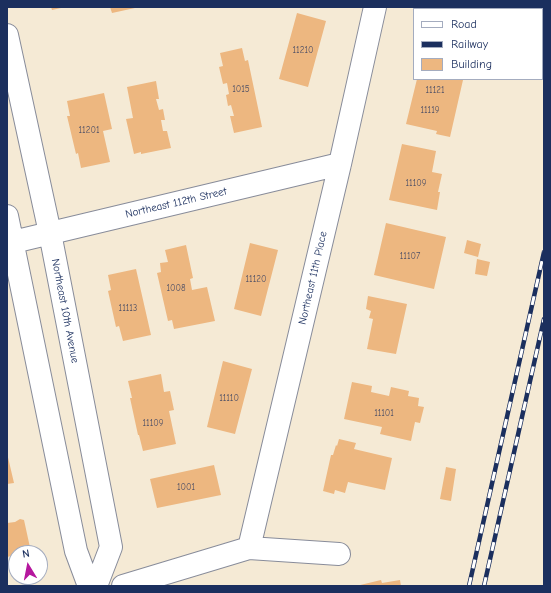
<!DOCTYPE html>
<style>
body{margin:0}
#map{position:relative;width:551px;height:593px;overflow:hidden;background:#f5ead5;font-family:"Comic Neue",sans-serif}
canvas{display:block}
.frame{position:absolute;inset:0;border:8px solid #1b2f5e;pointer-events:none}
.legend{position:absolute;left:413px;top:8px;width:130px;height:72px;box-sizing:border-box;background:#fff;border:1px solid #a4acbf;margin:0;padding:5px 7px;list-style:none;font-size:12px;color:#1b2f5e}
.legend li{display:flex;align-items:center;gap:8px;height:20px}
.legend b{width:20px;border:1px solid #a4acbf}
.north{position:absolute;left:8px;top:545px;width:40px;height:40px;box-sizing:border-box;background:#fff;border:1px solid #a4acbf;border-radius:50%;rotate:350deg;font-size:11px;font-weight:700;line-height:16px;text-align:center;color:#1b2f5e}
.north::after{content:'';display:block;margin:auto;width:14px;height:18px;background:#b5179e;clip-path:polygon(50% 0,100% 100%,50% 72%,0 100%)}
</style>
<div id="map">
<canvas width="551" height="593"></canvas>
<div class="frame"></div>
<ul class="legend">
<li><b style="height:5px;background:#fff"></b>Road</li>
<li><b style="height:5px;background:#1b2f5e"></b>Railway</li>
<li><b style="height:11px;background:#edb780"></b>Building</li>
</ul>
<div class="north">N</div>
</div>
<script>
const ctx = document.querySelector('canvas').getContext('2d');
ctx.lineJoin = 'round';
function paint(path, color) {
  ctx.fillStyle = color;
  ctx.fill(path, 'evenodd');
}
function stroke(path, color, width, dash) {
  ctx.strokeStyle = color;
  ctx.lineWidth = width;
  ctx.lineCap = dash ? 'butt' : 'round';
  ctx.setLineDash(dash || []);
  ctx.stroke(path);
}
function label(font, color, halo, rows, align = 'center') {
  ctx.font = font + ' "Comic Neue",sans-serif';
  ctx.lineWidth = 3;
  ctx.setLineDash([]);
  ctx.textBaseline = 'middle';
  ctx.strokeStyle = halo;
  ctx.fillStyle = color;
  for (const [text, x, y, turn = 0] of rows) {
    ctx.save();
    ctx.translate(x, y);
    ctx.rotate((+turn || 0) * Math.PI / 180);
    ctx.textAlign = isNaN(turn) ? turn : align;
    if (halo) ctx.strokeText(text, 0, 0);
    ctx.fillText(text, 0, 0);
    ctx.restore();
  }
}
const building = new Path2D(`
 M 51,7 L 61,7 L 61,8 L 52,10 Z
 M 110,7 L 135,7 L 135,8 L 112,13 Z
 M 433,7 L 485,7 L 484,9 L 432,9 Z
 M 297,13 L 326,21 L 308,87 L 279,79 Z
 M 242,48 L 245,61 L 248,60 L 262,127 L 234,133 L 230,116 L 234,116 L 231,105 L 228,106 L 226,95 L 229,94 L 227,83 L 223,84 L 219,67 L 223,66 L 220,53 Z
 M 417,79 L 463,80 L 450,137 L 436,134 L 437,131 L 406,124 Z
 M 156,81 L 159,99 L 156,99 L 159,110 L 163,109 L 165,120 L 161,120 L 163,131 L 167,131 L 171,148 L 141,154 L 141,152 L 134,154 L 126,119 L 133,118 L 127,87 Z
 M 104,93 L 112,129 L 103,131 L 110,162 L 81,168 L 78,153 L 76,154 L 67,116 L 70,116 L 67,101 Z
 M 402,144 L 436,151 L 432,172 L 442,174 L 438,192 L 440,192 L 437,210 L 389,200 Z
 M 386,223 L 446,237 L 434,289 L 374,275 Z
 M 467,240 L 481,244 L 478,257 L 464,253 Z
 M 250,243 L 278,250 L 261,316 L 234,309 Z
 M 186,245 L 193,278 L 190,279 L 192,290 L 207,287 L 215,321 L 174,329 L 172,320 L 168,321 L 157,273 L 161,272 L 160,263 L 168,262 L 165,250 Z
 M 477,259 L 490,262 L 487,276 L 475,274 Z
 M 136,269 L 151,335 L 123,341 L 119,326 L 116,327 L 108,291 L 111,290 L 108,275 Z
 M 368,296 L 407,304 L 396,354 L 367,349 L 373,319 L 369,318 L 371,311 L 366,309 Z
 M 223,361 L 252,369 L 235,434 L 207,427 Z
 M 161,374 L 164,392 L 170,391 L 174,410 L 169,411 L 176,444 L 143,451 L 139,435 L 138,435 L 130,398 L 132,398 L 128,381 Z
 M 352,382 L 372,386 L 371,392 L 389,396 L 391,387 L 409,391 L 408,396 L 419,398 L 418,406 L 424,407 L 420,423 L 415,422 L 411,441 L 380,434 L 382,427 L 344,419 Z
 M 339,439 L 356,443 L 354,449 L 392,458 L 385,490 L 348,482 L 345,493 L 335,490 L 334,494 L 323,491 L 331,455 L 333,455 L 336,445 L 337,446 Z
 M 7,453 L 14,483 L 7,484 Z
 M 214,465 L 221,495 L 157,508 L 150,479 Z
 M 446,467 L 456,469 L 451,501 L 440,499 Z
 M 20,519 L 24,520 L 31,552 L 16,553 L 16,555 L 7,557 L 7,523 L 15,522 Z
 M 381,580 L 382,583 L 400,580 L 401,586 L 356,586 Z`);
const street = new Path2D(`
 M 7,35 L 50,233 L 111,547 L 96,586
 M 7,216 L 76,551 L 89,586
 M 13,242 L 340,164
 M 249,548 L 340,164 L 375,7
 M 123,586 L 249,548 L 339,554`);
const rail = new Path2D(`
 M 469,586 L 544,252
 M 484,586 L 544,319`);
const numberNames = [
 ["11210",303,50],
 ["1015",241,89],
 ["11121",435,90],
 ["11119",430,110],
 ["11201",89,130],
 ["11109",416,183],
 ["11107",410,256],
 ["11120",256,279],
 ["1008",176,288],
 ["11113",128,308],
 ["11110",229,398],
 ["11101",384,413],
 ["11109",153,423],
 ["1001",186,487]
];
const streetNames = [
 ["Northeast 112th Street",176,203,-13],
 ["Northeast 11th Place",313,278,-77],
 ["Northeast 10th Avenue",65,311,79]
];
paint(building, '#edb780');
stroke(street, '#888c9a', 24);
stroke(street, '#fff', 22);
stroke(rail, '#1b2f5e', 4.5);
stroke(rail, '#fff', 3, [9]);
label('9px', '#505166', null, numberNames);
label('11px', '#1b2f5e', '#fff', streetNames);
</script>
